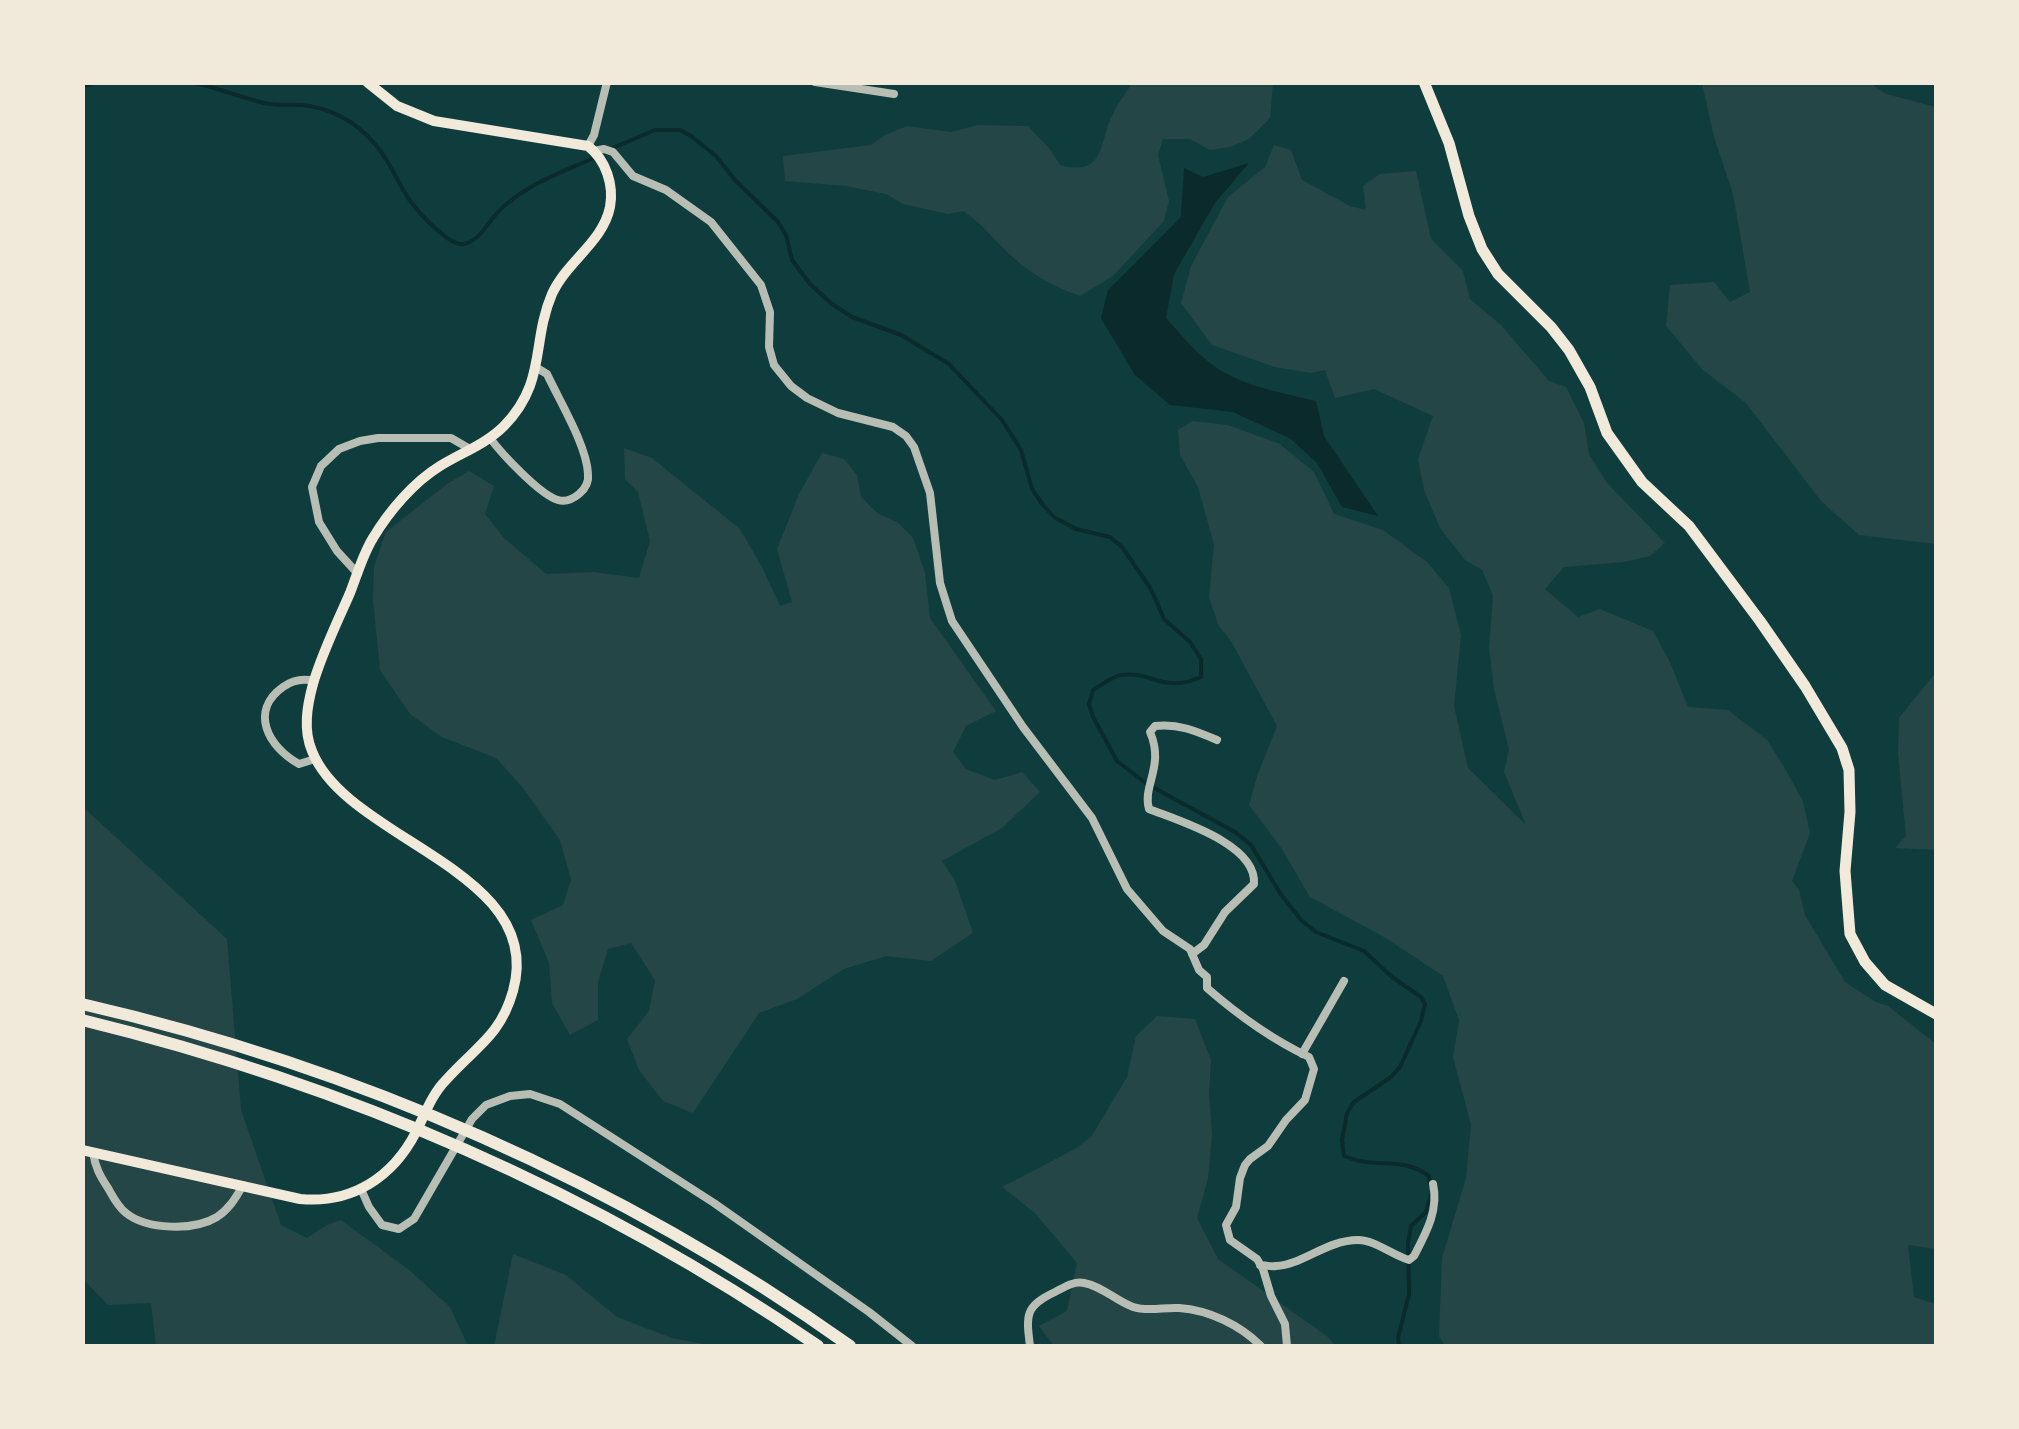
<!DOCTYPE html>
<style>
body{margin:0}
#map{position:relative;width:2019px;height:1429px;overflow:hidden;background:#0f3d3e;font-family:"Varela Round",sans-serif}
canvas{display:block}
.frame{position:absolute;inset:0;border:85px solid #f1e9da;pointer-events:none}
</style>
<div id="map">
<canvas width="2019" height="1429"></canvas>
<div class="frame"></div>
</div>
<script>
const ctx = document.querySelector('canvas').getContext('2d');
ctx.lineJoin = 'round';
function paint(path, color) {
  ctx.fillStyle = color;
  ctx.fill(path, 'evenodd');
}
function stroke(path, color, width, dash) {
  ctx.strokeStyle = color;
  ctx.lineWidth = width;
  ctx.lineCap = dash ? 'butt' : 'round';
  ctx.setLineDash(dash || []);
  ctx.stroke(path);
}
const green = new Path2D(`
 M 1132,83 L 1273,83 L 1270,118 L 1249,139 L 1230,147 L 1210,150 L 1190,139 L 1163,139 L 1158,155 L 1169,201 L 1164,221 L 1113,276 L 1080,296 C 1051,286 1026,271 1004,249 C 989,234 981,223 963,211 L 948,214 L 903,204 L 886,194 L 846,186 L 785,181 L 783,156 L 871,145 L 885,135 L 907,126 L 951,132 L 978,125 L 1028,126 L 1049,148 L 1060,165 C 1104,177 1099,145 1111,118 C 1117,104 1125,95 1132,83 Z
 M 1702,83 L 1870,83 L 1886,94 L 1936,107 L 1936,544 L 1859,535 L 1821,501 L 1746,403 L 1703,370 L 1666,326 L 1670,285 L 1714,282 L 1730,302 L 1750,292 L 1733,194 L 1714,137 Z
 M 1274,145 L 1291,150 L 1302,180 L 1350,206 L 1366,210 L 1363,186 L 1380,174 L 1416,171 L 1431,239 L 1463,271 L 1470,299 L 1501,325 L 1549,381 L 1566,387 L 1584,423 L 1589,454 L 1607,483 L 1665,543 L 1650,556 L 1624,562 L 1564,567 L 1545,589 L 1578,617 L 1600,609 L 1653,631 L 1669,660 L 1688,707 L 1728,710 L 1767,740 L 1784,767 L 1803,801 L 1810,833 L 1792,881 L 1799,890 L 1805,915 L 1845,982 L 1876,1002 L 1888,1006 L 1936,1044 L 1936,1249 L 1908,1245 L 1914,1297 L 1936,1304 L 1936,1346 L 1445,1346 L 1439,1336 L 1442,1258 L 1466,1178 L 1471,1125 L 1453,1057 L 1459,1020 L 1443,976 L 1384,937 L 1310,897 L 1282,849 L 1249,805 L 1257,776 L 1277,726 L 1231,641 L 1219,626 L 1209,598 L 1214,545 L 1198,487 L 1180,455 L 1178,430 L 1192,421 L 1228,425 L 1280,444 L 1314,472 L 1334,514 L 1383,530 L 1427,562 L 1449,588 L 1461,635 L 1454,706 L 1468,768 L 1526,825 L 1504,772 L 1509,750 L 1494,689 L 1489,647 L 1493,595 L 1482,570 L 1465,560 L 1440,528 L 1424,490 L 1418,459 L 1433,416 L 1374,389 L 1335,398 L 1325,370 L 1311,373 L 1275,367 L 1212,345 L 1181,303 L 1191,266 L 1228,197 L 1265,167 Z
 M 624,448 L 652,458 L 740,529 L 762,567 L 780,606 L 792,602 L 777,549 L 799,494 L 822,453 L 844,459 L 857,475 L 861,497 L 877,513 L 897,522 L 913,538 L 925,573 L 930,618 L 996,711 L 966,726 L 953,752 L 966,769 L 995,780 L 1022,772 L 1040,792 L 1002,828 L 942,861 L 955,881 L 973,933 L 931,961 L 886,956 L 844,969 L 797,999 L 759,1013 L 693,1113 L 663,1101 L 639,1070 L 627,1039 L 649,1011 L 655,980 L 631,943 L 608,949 L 598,982 L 598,1020 L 570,1035 L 552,1003 L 549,963 L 531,920 L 563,905 L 571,880 L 560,840 L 523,788 L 496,758 L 442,737 L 410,714 L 380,670 L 373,600 L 374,566 L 386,532 L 447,484 L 469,471 L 494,486 L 485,514 L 504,538 L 546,574 L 593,572 L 639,578 L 650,541 L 638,492 L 625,479 Z
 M 1936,672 L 1936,850 L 1895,848 L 1906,836 L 1898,753 L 1899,718 Z
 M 82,806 L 227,939 L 241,1110 L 281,1225 L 307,1238 L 327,1225 L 341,1220 L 408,1269 L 450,1307 L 468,1346 L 156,1346 L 151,1303 L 108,1305 L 83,1279 Z
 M 1157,1016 L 1195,1019 L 1211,1060 L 1209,1095 L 1212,1134 L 1208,1179 L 1197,1218 L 1218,1259 L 1328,1337 L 1336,1346 L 1054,1346 L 1039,1326 L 1067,1311 L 1077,1263 L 1035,1213 L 1002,1187 L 1075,1149 L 1091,1137 L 1127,1077 L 1136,1036 Z
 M 513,1254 L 566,1275 L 617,1317 L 672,1338 L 714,1346 L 494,1346 Z`);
const water = new Path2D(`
 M 1249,163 L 1215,203 L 1174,274 L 1166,318 C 1185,339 1205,364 1231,376 C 1257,389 1288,394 1316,401 L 1324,436 L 1378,516 L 1342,507 L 1317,463 L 1291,439 L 1233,412 L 1170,405 L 1135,375 L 1101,318 L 1108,290 L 1181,217 L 1184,168 L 1203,177 Z`);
const stream = new Path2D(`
 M 191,82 C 216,87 239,97 264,103 C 277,106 289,104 302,105 C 331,108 356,122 375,144 C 390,161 398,184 411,202 C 419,213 450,247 464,244 C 482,240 489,219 502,208 C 529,183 563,172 596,157
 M 82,86 L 101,82
 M 608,150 L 655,130 L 680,130 L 691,136 L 716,156 L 735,180 L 778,222 L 786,235 L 792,260 L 810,284 L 832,304 L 852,317 L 901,335 L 949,364 L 1002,420 L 1021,450 L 1032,489 L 1043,505 L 1054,517 L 1076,529 L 1110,537 L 1122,547 L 1151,589 L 1164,619 L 1190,642 L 1201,659 L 1201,677 C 1162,694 1153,671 1122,675 C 1112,676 1102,685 1093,690 L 1089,704 L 1093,717 L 1117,761 L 1147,784 L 1235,832 L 1251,845 L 1280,893 L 1301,920 L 1316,932 L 1364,951 L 1392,977 L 1421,997 L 1425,1004 L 1421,1021 L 1400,1067 L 1391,1077 L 1354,1102 L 1347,1113 L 1342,1140 L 1344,1156 C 1375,1170 1401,1155 1429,1176 L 1430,1185
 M 1399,1346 L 1398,1338 L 1409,1294 L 1408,1243 L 1411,1226 L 1426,1212 L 1431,1195`);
const minor = new Path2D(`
 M 815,82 L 894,94
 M 588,146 L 594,135 L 607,82
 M 594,151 L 604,149 L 613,152 L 633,176 L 666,190 L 711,222 L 761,285 L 770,312 L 769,347 L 774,365 L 791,386 L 807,398 L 838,413 L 893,427 L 906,436 L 914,447 L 930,493 L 940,583 L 952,621 L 1023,727 L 1092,818 L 1127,889 L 1163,931 L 1190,949 L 1199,970 L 1207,977 L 1207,988 C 1238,1015 1271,1039 1309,1057 L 1314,1069 L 1305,1100 L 1286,1120 L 1268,1146 L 1250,1159 L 1245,1165 L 1240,1178 L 1236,1207 L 1226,1225 L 1230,1240 L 1257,1259 L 1263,1269 L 1271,1296 L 1285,1324 L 1287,1346
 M 490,438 C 501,453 540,495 558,500 C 565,502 573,499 579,494 C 585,489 589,482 588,474 C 587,446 559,400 547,374 L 537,368
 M 358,574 L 337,551 L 319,522 L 312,487 L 321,466 L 339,449 L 360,441 L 378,438 L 451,438 L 470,449
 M 314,681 C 302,678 293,680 283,687 C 249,711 268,747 299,764 L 315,759
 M 1192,954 L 1204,945 L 1225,912 L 1254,884 C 1257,844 1179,821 1149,809 C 1142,786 1165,766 1150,732 L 1155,726 C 1177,723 1196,731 1217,740
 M 1302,1054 L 1344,981
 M 93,1152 C 95,1167 100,1176 108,1188 C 113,1197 118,1207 126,1213 C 147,1230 194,1231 217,1217 C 229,1209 235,1199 242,1187
 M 361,1189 L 369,1207 L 382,1225 L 399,1229 L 414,1219 L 472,1119 L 486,1105 L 510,1096 L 530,1094 L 560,1104 L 714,1203 L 869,1312 L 912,1346
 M 1260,1265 C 1265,1265 1271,1267 1276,1266 C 1302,1265 1327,1240 1358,1240 C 1375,1240 1392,1255 1409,1260 L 1414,1256 C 1426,1233 1439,1210 1433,1184
 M 1030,1346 C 1026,1315 1025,1306 1055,1292 C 1065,1287 1073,1281 1084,1283 C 1102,1286 1116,1301 1133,1307 C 1148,1312 1164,1307 1179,1308 C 1209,1310 1240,1325 1261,1346`);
const secondary = new Path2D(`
 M 82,1150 L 300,1199 C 352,1204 393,1177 416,1132 C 425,1114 432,1094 446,1080 C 475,1047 500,1037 513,991 C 547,870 347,841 312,751 C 303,730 307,706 313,684 C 322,653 337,623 350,593 C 357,575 363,554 373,538 C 389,511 414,482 440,466 C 461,453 486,444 504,426 C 547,382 531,343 552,294 C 567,261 603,242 610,207 C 614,185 606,160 588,146 L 434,121 L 397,106 L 367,82`);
const primary = new Path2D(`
 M 1424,82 L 1449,143 L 1469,216 L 1482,249 L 1498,274 L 1551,327 L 1569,350 L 1590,387 L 1607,433 L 1642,482 L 1689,526 L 1760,621 L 1805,686 L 1842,748 L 1849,770 L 1850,812 L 1845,871 L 1850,934 L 1865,962 L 1885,985 L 1936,1014`);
const motorway = new Path2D(`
 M 82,1004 C 356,1067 621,1183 850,1346
 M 82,1020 C 345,1084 596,1193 818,1346`);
paint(green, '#244646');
paint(water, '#0a2a2b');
stroke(stream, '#0a2a2b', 4);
stroke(minor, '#b8beb3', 8);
stroke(secondary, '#f1e9da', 10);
stroke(primary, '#f1e9da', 11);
stroke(motorway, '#f1e9da', 12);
</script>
